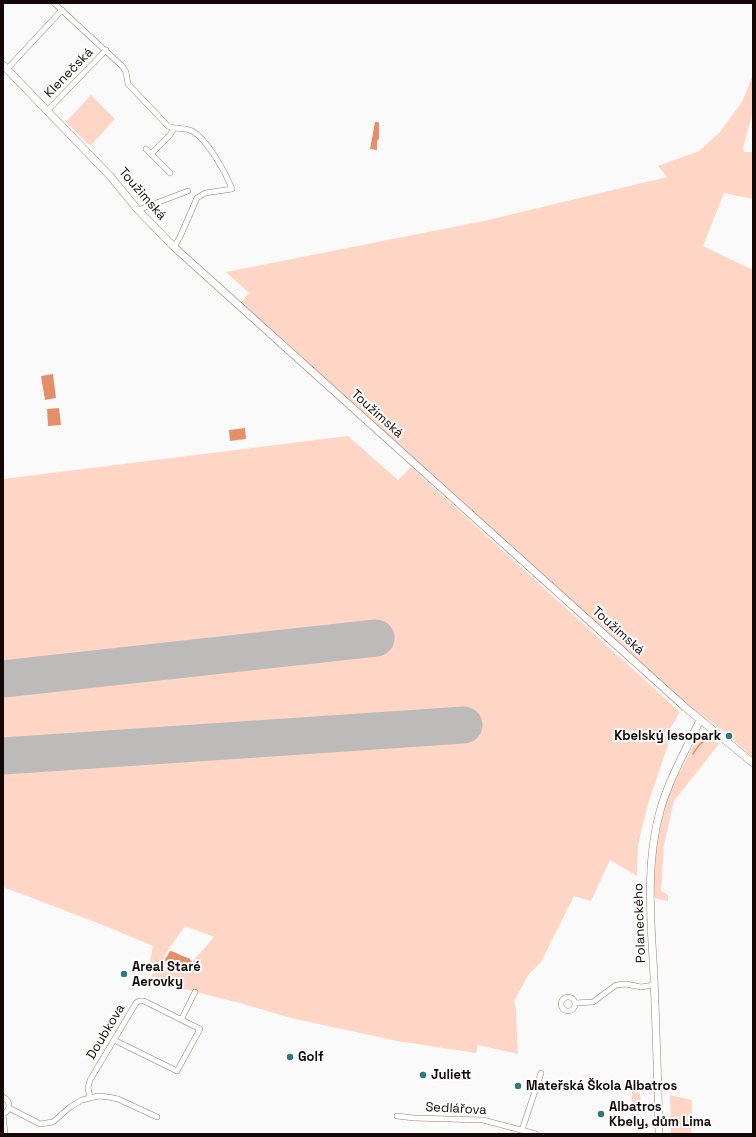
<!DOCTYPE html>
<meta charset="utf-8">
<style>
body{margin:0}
#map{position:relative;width:756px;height:1137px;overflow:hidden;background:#fafafa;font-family:"Space Grotesk",sans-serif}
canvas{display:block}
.frame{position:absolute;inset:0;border:4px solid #130805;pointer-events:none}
</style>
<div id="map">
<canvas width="756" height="1137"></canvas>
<div class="frame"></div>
</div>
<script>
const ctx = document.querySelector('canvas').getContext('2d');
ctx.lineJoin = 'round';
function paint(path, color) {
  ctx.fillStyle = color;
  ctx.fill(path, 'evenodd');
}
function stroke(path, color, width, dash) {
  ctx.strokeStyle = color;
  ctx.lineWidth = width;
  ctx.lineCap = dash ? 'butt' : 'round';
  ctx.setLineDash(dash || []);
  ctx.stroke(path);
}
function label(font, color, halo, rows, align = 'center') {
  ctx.font = font + ' "Space Grotesk",sans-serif';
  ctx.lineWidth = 4;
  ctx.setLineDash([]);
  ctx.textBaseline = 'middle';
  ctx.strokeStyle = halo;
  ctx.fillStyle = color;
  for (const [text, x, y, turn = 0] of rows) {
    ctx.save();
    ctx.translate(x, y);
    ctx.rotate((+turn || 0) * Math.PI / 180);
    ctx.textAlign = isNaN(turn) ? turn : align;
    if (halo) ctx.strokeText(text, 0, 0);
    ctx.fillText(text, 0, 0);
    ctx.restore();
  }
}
const green = new Path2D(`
 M 753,75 L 753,111 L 743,148 L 744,152 L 753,152 L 753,199 L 724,193 L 703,246 L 753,270 L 753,758 L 726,733 L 690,707 L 240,304 L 249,293 L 226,272 L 484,221 L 667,177 L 658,166 L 699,151 L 720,132 L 742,102 Z
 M 91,95 L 115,119 L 91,145 L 88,144 L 66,122 Z
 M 348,436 L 398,480 L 411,467 L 680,712 L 669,731 L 668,745 L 648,804 L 638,845 L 637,876 L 610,860 L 591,901 L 574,896 L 541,962 L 529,974 L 514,1001 L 516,1008 L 518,1054 L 478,1045 L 476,1053 L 397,1041 L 291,1018 L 243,1004 L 149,980 L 159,964 L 154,970 L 149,967 L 153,946 L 108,927 L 3,887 L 3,479 ZM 185,926 L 214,937 L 192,962 L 186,965 L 165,960 L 167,957 L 164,956 Z
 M 705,738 L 710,738 L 719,744 L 674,801 L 664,845 L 661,891 L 668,895 L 668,901 L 657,899 L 654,896 C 654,861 656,822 671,789 C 678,773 688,758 695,742 L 697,739 L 700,740 Z
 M 635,1090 L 640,1094 L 641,1111 L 631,1109 L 632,1092 Z
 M 670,1095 L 692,1100 L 691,1134 L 671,1134 Z`);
const water = new Path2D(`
 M 375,122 L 378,122 L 379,123 L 379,139 L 377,141 L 377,150 L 370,149 Z
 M 53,374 L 56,398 L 45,400 L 41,376 Z
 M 59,408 L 61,425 L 48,426 L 47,409 Z
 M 245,428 L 246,439 L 230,441 L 229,430 Z
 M 170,951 C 177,952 180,956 189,958 L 192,962 C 181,969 173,971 165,960 Z`);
const stream = new Path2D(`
 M 693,754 C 698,746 700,742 709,739`);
const runway = new Path2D(`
 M 3,679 L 376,638
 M 3,756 L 464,725`);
const street = new Path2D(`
 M 54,3 L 122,66 L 126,72 L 128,84 L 168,126 C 175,130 184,127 192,131 C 207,139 226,173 232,189 L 205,193 L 197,198 L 180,237 L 174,247
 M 7,69 L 62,10
 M 47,111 L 106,50
 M 146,149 L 151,154
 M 170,173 L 151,154 L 170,135 L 174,128
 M 138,210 L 188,191
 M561 1004a7 7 0 1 1 14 0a7 7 0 1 1-14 0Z
 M 575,1003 L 593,1002 L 616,985 L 626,984 L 641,987 L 654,985
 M 181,1020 L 195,992
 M 3,1097 C 11,1101 11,1110 3,1114
 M 90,1097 L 88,1088 L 90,1080 L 136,1003 L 139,1001 L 144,1001 L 200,1029 L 177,1071 L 114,1040
 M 9,1108 L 40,1124 L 53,1122 L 70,1107 L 82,1100 L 98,1096 L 108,1097 L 118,1099 L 157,1117
 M 3,1114 L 5,1134
 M 397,1116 L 414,1118 L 483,1120 L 536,1134
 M 522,1130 L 541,1073`);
const secondary = new Path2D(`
 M 3,65 L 110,176 L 138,210 L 174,247 L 686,708 L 753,763
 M 659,1134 C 658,1082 656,1029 654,977 C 651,922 645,865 660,811 C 669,779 686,750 700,720`);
const markers = [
 [729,736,4,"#307978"],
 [124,974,4,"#307978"],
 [290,1057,4,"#307978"],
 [423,1075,4,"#307978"],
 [518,1086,4,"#307978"],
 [601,1114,4,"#307978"]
];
const streetNames = [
 ["Klenečská",69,73,-46],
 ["Toužimská",142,194,49],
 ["Toužimská",377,414,42],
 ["Toužimská",618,631,42],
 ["Polaneckého",640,923,-92],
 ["Doubkova",106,1032,-59],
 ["Sedlářova",456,1109,3]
];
const poiNames = [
 ["Kbelský lesopark",721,736,"right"],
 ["Areal Staré",132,967],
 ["Aerovky",132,982],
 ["Golf",298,1057],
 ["Juliett",431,1075],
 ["Mateřská Škola Albatros",526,1086],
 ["Albatros",609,1107],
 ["Kbely, dům Lima",609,1122]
];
paint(green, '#ffd6c5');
paint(water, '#e48e6a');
stroke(stream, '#e48e6a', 1.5);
stroke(runway, '#bdbaba', 37);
stroke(street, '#9d7e71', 6);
stroke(secondary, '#9d7e71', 8);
stroke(street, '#fff', 5);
stroke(secondary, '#fff', 7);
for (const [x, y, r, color] of markers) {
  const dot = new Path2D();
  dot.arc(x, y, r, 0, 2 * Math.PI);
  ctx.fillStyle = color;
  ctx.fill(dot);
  stroke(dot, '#fff', 1.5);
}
label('13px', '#130805', '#fff', streetNames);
label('bold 13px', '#130805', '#fff', poiNames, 'left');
</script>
